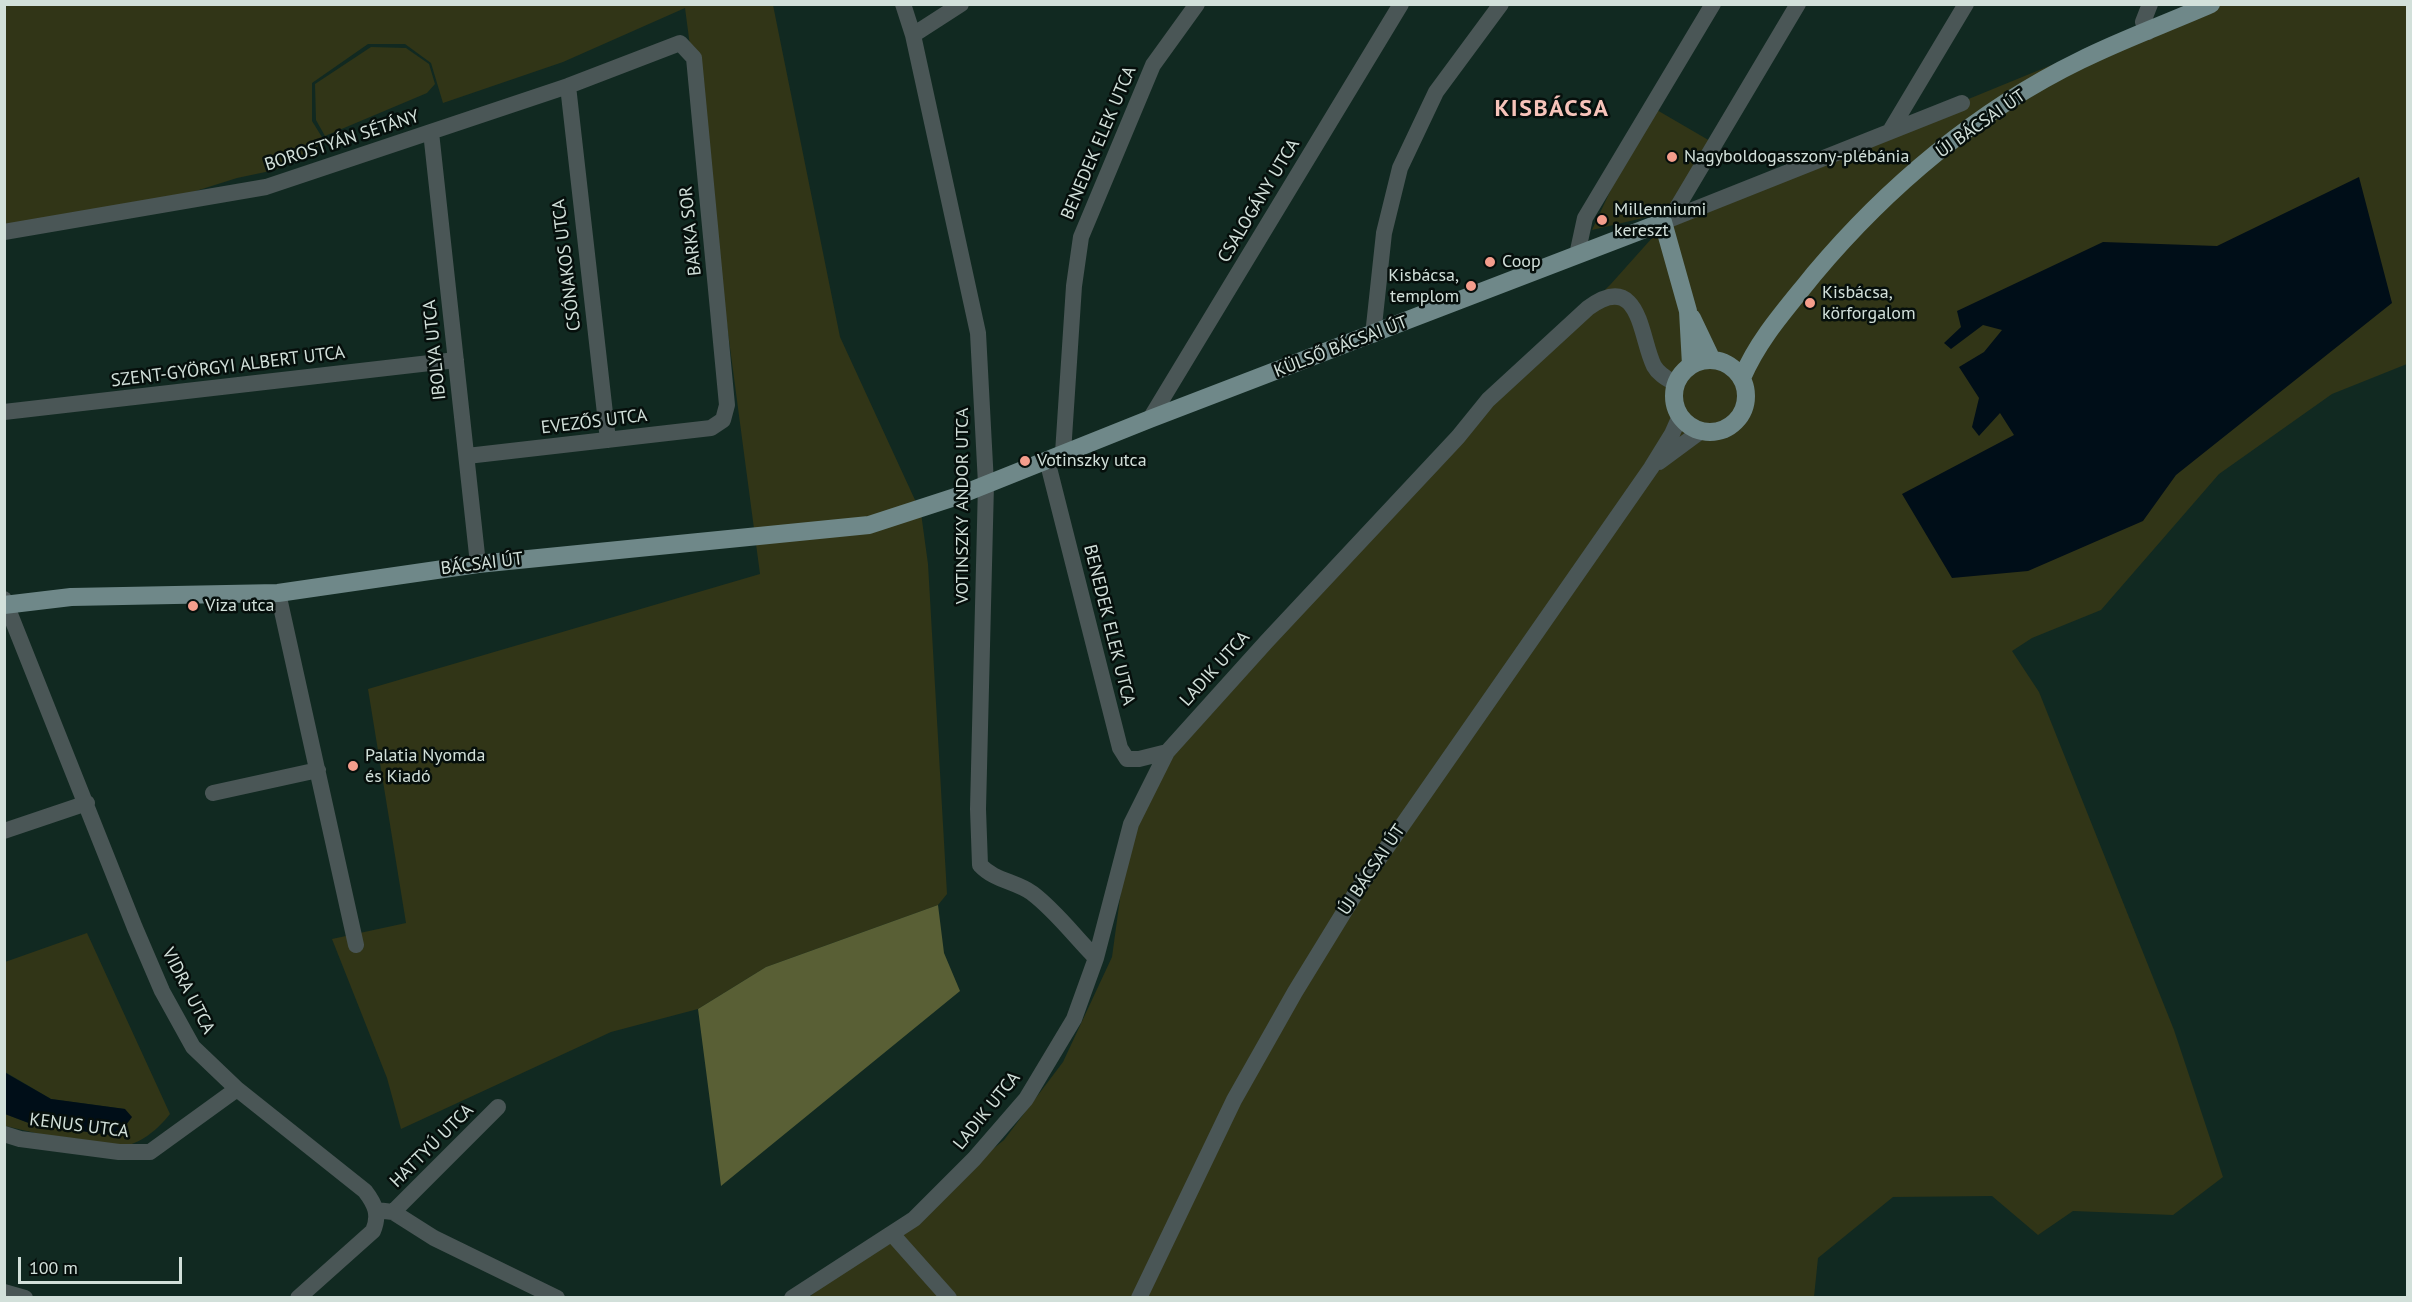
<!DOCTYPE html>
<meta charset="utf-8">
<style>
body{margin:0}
#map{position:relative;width:2412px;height:1302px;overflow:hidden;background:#112921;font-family:"PT Sans",sans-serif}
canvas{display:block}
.frame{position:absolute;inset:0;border:6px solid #d2e0da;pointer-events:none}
.scale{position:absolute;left:18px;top:1257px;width:164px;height:27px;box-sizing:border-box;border:3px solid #d2e0da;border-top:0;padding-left:8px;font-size:18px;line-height:21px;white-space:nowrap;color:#d2e0da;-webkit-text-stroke:4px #060f0c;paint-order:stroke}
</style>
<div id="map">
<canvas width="2412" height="1302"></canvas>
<div class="frame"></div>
<div class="scale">100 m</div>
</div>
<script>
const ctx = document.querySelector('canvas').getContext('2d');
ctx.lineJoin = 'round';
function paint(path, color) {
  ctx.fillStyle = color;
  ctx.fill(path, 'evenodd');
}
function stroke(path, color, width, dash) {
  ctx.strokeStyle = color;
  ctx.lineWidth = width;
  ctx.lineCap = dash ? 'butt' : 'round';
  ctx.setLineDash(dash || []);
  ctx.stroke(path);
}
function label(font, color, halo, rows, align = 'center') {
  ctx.font = font + ' "PT Sans",sans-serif';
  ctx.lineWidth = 5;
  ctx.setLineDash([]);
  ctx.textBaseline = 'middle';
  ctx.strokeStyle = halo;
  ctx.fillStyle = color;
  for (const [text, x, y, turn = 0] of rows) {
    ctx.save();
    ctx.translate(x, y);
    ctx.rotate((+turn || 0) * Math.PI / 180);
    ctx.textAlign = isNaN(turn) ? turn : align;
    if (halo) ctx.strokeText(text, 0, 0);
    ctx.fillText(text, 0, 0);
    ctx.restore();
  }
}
const green = new Path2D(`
 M 4,5 L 773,5 L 840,337 L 921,513 L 928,564 L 947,894 L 938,905 L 766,967 L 698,1009 L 611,1032 L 401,1129 L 387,1078 L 332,939 L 406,923 L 368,689 L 760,574 L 685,8 L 563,62 L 443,103 L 431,63 L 405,44 L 368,44 L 312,83 L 312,121 L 325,142 L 275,170 L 237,178 L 180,196 L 5,227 Z
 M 2198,5 L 2407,5 L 2407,364 L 2332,394 L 2219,474 L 2101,610 L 2032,638 L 2012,651 L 2039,692 L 2174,1030 L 2223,1177 L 2173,1215 L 2073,1211 L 2038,1235 L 1992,1196 L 1893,1197 L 1818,1258 L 1814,1297 L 808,1298 L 1004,1140 L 1063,1062 L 1112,957 L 1127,847 L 1167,753 L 1399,489 L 1610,285 L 1677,210 L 1592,230 L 1650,106 L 1717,145 L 1681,207 L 1927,116 Z
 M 371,47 L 406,48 L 429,64 L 435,84 L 427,93 L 325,136 L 316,120 L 315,84 Z
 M 87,933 L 170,1114 C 157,1130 141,1144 120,1147 C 100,1150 29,1131 5,1126 L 5,1114 L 34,1125 L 125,1109 L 51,1099 L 5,1072 L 5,962 Z`);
const forest = new Path2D(`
 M 938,905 L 944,953 L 960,991 L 721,1186 L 698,1009 L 766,967 Z`);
const water = new Path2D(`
 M 2359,177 L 2392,303 L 2176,475 L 2143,521 L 2028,571 L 1952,578 L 1902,494 L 2014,435 L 2000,413 L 1979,436 L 1972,427 L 1979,398 L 1959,367 L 1984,352 L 2002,330 L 1983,325 L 1951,349 L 1944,343 L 1961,327 L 1957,311 L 2103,242 L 2217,246 Z
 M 4,1072 L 51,1099 L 125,1109 L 132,1117 L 126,1125 L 111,1135 L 34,1125 L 5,1114 Z`);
const minor = new Path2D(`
 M 903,4 L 913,35 L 978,333 L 986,484 L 978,809 L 980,865 C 995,881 1015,881 1032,893 C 1056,911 1075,937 1096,958
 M 2148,32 L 2143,22 L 2150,4
 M 913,35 L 961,4
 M 568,86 L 608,440
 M 1890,131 L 1966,4
 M 431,132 L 478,564
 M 1672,216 L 1798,4
 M 1663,222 L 1962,103
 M 4,232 L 266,187 L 568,86 L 680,43 L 694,58 L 727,405 L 723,420 L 711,428 L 467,456
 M 1577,255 L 1585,218 L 1713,4
 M 1373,335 L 1384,233 L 1400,168 L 1436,92 L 1501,4
 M 4,412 L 456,360
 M 1150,419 L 1401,4
 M 1063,453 L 1074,286 L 1081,237 L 1153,65 L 1197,4
 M 1047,460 L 1120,748 L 1127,759 L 1139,759 L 1167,752
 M 1659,462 L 1701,431
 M 278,593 L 356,945
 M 4,599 L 135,928 L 162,991 L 193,1047 L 237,1089 L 365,1191 C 375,1204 380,1215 373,1231 L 298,1298
 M 213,793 L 318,770
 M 4,831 L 87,803
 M 4,1134 L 20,1139 L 119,1152 L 150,1152 L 237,1089
 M 376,1210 L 393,1212 L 434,1238 L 557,1298
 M 393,1212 L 498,1107
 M 892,1234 L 949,1298
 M 4,1292 L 25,1298
 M 792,1298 L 914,1219 L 974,1159 L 1026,1099 L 1074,1019 L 1096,958 L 1131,824 L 1167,752 L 1267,641 L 1458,437 L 1488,400 L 1588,308 C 1641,269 1640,339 1654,366 C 1659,375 1668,379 1676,384
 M 1139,1298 L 1234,1100 L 1295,992 L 1360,886 L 1651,468 L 1672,434 L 1680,416`);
const major = new Path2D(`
 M 1692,318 L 1712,360
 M1674 396a36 36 0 1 1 72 0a36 36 0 1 1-72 0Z
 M 1742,378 C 1759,338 1787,308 1814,274 C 1887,187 1978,110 2081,60 C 2123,39 2168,23 2211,4
 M 4,605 L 71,597 L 278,593 L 478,564 L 869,525 L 955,497 L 1150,419 L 1663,222 L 1688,311 L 1691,365`);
const markers = [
 [1672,157,6,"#f49d8c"],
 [1602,220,6,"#f49d8c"],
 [1490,262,6,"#f49d8c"],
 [1471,286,6,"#f49d8c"],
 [1810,303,6,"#f49d8c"],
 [1025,461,6,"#f49d8c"],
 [193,606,6,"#f49d8c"],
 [353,766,6,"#f49d8c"]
];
const streetNames = [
 ["ÚJ BÁCSAI ÚT",1981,124,-35],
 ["BOROSTYÁN SÉTÁNY",342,141,-18],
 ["BENEDEK ELEK UTCA",1099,143,-67],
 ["CSALOGÁNY UTCA",1259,201,-59],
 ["BARKA SOR",691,231,-96],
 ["CSÓNAKOS UTCA",567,265,-97],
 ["KÜLSŐ BÁCSAI ÚT",1341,347,-21],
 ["IBOLYA UTCA",435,350,-96],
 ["SZENT-GYÖRGYI ALBERT UTCA",228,367,-7],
 ["EVEZŐS UTCA",594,422,-7],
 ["VOTINSZKY ANDOR UTCA",963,506,-90],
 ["BÁCSAI ÚT",482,564,-7],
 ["BENEDEK ELEK UTCA",1109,625,76],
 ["LADIK UTCA",1215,669,-48],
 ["ÚJ BÁCSAI ÚT",1372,870,-56],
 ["VIDRA UTCA",188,991,63],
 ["LADIK UTCA",987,1111,-51],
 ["KENUS UTCA",79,1126,7],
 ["HATTYÚ UTCA",432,1146,-45]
];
const poiNames = [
 ["Nagyboldogasszony-plébánia",1684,157],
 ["Millenniumi",1614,210],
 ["kereszt",1614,231],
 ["Coop",1502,262],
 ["Kisbácsa,",1459,276,"right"],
 ["templom",1459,297,"right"],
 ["Kisbácsa,",1822,293],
 ["körforgalom",1822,314],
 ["Votinszky utca",1037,461],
 ["Viza utca",205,606],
 ["Palatia Nyomda",365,756],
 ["és Kiadó",365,777]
];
const districtNames = [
 ["KISBÁCSA",1552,109]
];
paint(green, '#313517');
paint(forest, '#595f35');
paint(water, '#000e18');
stroke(minor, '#4a5656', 16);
stroke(major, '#6f8889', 18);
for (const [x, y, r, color] of markers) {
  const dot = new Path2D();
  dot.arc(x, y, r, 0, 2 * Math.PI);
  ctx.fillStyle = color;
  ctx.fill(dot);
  stroke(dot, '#060f0c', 2);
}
label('18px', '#d2e0da', '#060f0c', streetNames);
label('18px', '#d2e0da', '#060f0c', poiNames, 'left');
ctx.letterSpacing = '1.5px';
label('bold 24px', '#f6c3b9', '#060f0c', districtNames);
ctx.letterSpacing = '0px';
</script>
